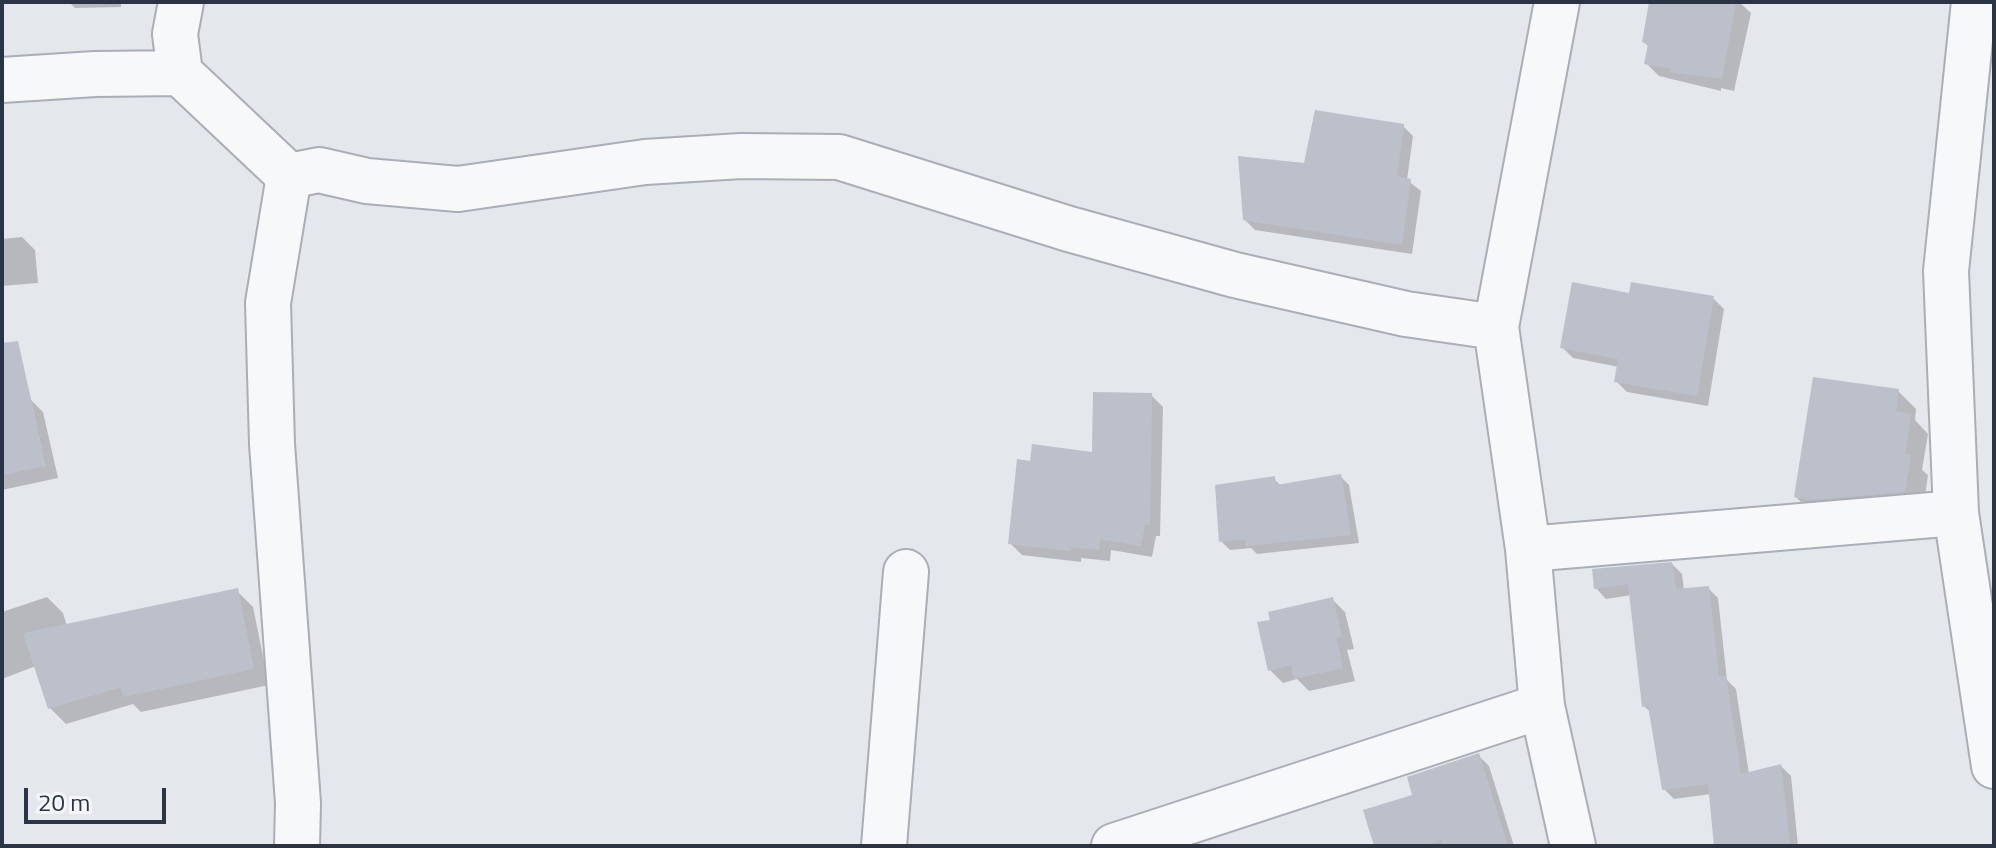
<!DOCTYPE html>
<style>
body{margin:0}
#map{position:relative;width:1996px;height:848px;overflow:hidden;background:#e4e7ec;font-family:"Titillium Web",sans-serif}
canvas{display:block}
.frame{position:absolute;inset:0;border:4px solid #2b3445;pointer-events:none}
.scale{position:absolute;left:24px;top:788px;width:142px;height:36px;box-sizing:border-box;border:4px solid #2b3445;border-top:0;padding-left:10px;font-size:24px;line-height:28px;white-space:nowrap;color:#2b3445;-webkit-text-stroke:6px #f4f6f9;paint-order:stroke}
</style>
<div id="map">
<canvas width="1996" height="848"></canvas>
<div class="frame"></div>
<div class="scale">20 m</div>
</div>
<script>
const ctx = document.querySelector('canvas').getContext('2d');
ctx.lineJoin = 'round';
function paint(path, color) {
  ctx.fillStyle = color;
  ctx.fill(path, 'evenodd');
}
function stroke(path, color, width, dash) {
  ctx.strokeStyle = color;
  ctx.lineWidth = width;
  ctx.lineCap = dash ? 'butt' : 'round';
  ctx.setLineDash(dash || []);
  ctx.stroke(path);
}
const shadow = new Path2D(`
 M 69,2 L 121,2 L 121,7 L 75,8 Z
 M 1668,2 L 1739,2 L 1751,13 L 1734,91 L 1721,88 L 1721,91 L 1659,76 L 1646,63 L 1649,47 L 1644,42 Z
 M 1403,126 L 1413,136 L 1407,180 L 1421,191 L 1412,254 L 1255,230 L 1245,220 L 1306,165 Z
 M 22,237 L 35,250 L 38,283 L 2,286 L 2,239 Z
 M 1631,296 L 1713,298 L 1724,309 L 1708,406 L 1627,392 L 1616,381 L 1619,367 L 1573,358 L 1562,347 Z
 M 1898,391 L 1916,409 L 1915,420 L 1928,434 L 1922,470 L 1928,475 L 1923,510 L 1814,515 L 1796,497 Z
 M 1151,395 L 1163,407 L 1160,536 L 1156,536 L 1152,557 L 1111,550 L 1110,561 L 1081,558 L 1081,562 L 1022,555 L 1010,543 L 1032,463 L 1094,454 Z
 M 30,399 L 43,412 L 58,478 L 2,490 L 2,404 Z
 M 1341,477 L 1349,485 L 1359,543 L 1257,554 L 1251,548 L 1230,550 L 1221,541 L 1274,479 L 1281,486 Z
 M 1672,564 L 1682,574 L 1684,590 L 1708,588 L 1718,598 L 1727,680 L 1736,689 L 1749,774 L 1781,766 L 1791,776 L 1798,846 L 1716,846 L 1711,794 L 1674,799 L 1664,789 L 1652,714 L 1644,706 L 1632,595 L 1606,599 L 1596,588 Z
 M 237,591 L 253,607 L 269,685 L 141,712 L 133,704 L 66,724 L 50,708 L 36,666 L 2,679 L 2,612 L 47,597 L 63,613 L 67,626 Z
 M 1332,599 L 1345,612 L 1354,649 L 1347,650 L 1355,681 L 1309,691 L 1297,679 L 1283,683 L 1270,670 L 1272,621 Z
 M 1478,755 L 1489,766 L 1514,846 L 1376,846 L 1415,796 Z`);
const building = new Path2D(`
 M 1649,2 L 1736,2 L 1722,79 L 1670,72 L 1671,69 L 1644,64 L 1648,44 L 1642,42 Z
 M 1315,110 L 1404,124 L 1397,176 L 1411,179 L 1402,245 L 1243,220 L 1238,156 L 1304,163 Z
 M 1572,282 L 1629,293 L 1631,282 L 1714,296 L 1697,396 L 1614,382 L 1618,359 L 1560,348 Z
 M 18,341 L 46,466 L 2,475 L 2,343 Z
 M 1813,377 L 1899,389 L 1896,411 L 1911,414 L 1905,454 L 1911,455 L 1905,492 L 1811,500 L 1794,497 Z
 M 1093,392 L 1152,393 L 1150,525 L 1145,525 L 1141,546 L 1100,539 L 1099,550 L 1070,547 L 1070,551 L 1008,544 L 1017,459 L 1030,461 L 1032,444 L 1092,452 Z
 M 1341,474 L 1351,535 L 1246,546 L 1245,539 L 1219,542 L 1215,485 L 1275,476 L 1276,485 Z
 M 1672,562 L 1676,589 L 1709,586 L 1719,677 L 1726,676 L 1741,774 L 1781,764 L 1790,846 L 1714,846 L 1708,784 L 1662,790 L 1648,706 L 1642,707 L 1628,584 L 1594,589 L 1592,569 Z
 M 238,588 L 254,669 L 123,697 L 121,687 L 48,709 L 23,633 Z
 M 1333,597 L 1342,637 L 1336,638 L 1343,668 L 1294,679 L 1291,665 L 1268,671 L 1257,622 L 1270,620 L 1268,612 Z
 M 1479,753 L 1508,846 L 1443,846 L 1441,840 L 1423,846 L 1374,846 L 1363,810 L 1412,795 L 1407,777 Z`);
const street = new Path2D(`
 M 181,2 L 175,34 L 180,73 L 289,176
 M 1557,2 L 1496,327 L 1528,549 L 1542,706 L 1573,846
 M 2,80 L 95,74 L 180,73
 M 1956,513 L 1946,271 L 1974,2
 M 1528,549 L 1956,513 L 1994,766
 M 297,846 L 298,803 L 272,444 L 268,303 L 289,176 L 319,170 L 367,181 L 458,189 L 645,162 L 741,156 L 839,157 L 1069,229 L 1235,275 L 1406,314 L 1496,327
 M 884,846 L 906,572
 M 1114,846 L 1542,706`);
paint(shadow, '#0003');
paint(building, '#bbc0ca');
stroke(street, '#a9aeb7', 48);
stroke(street, '#f7f8fa', 44);
</script>
